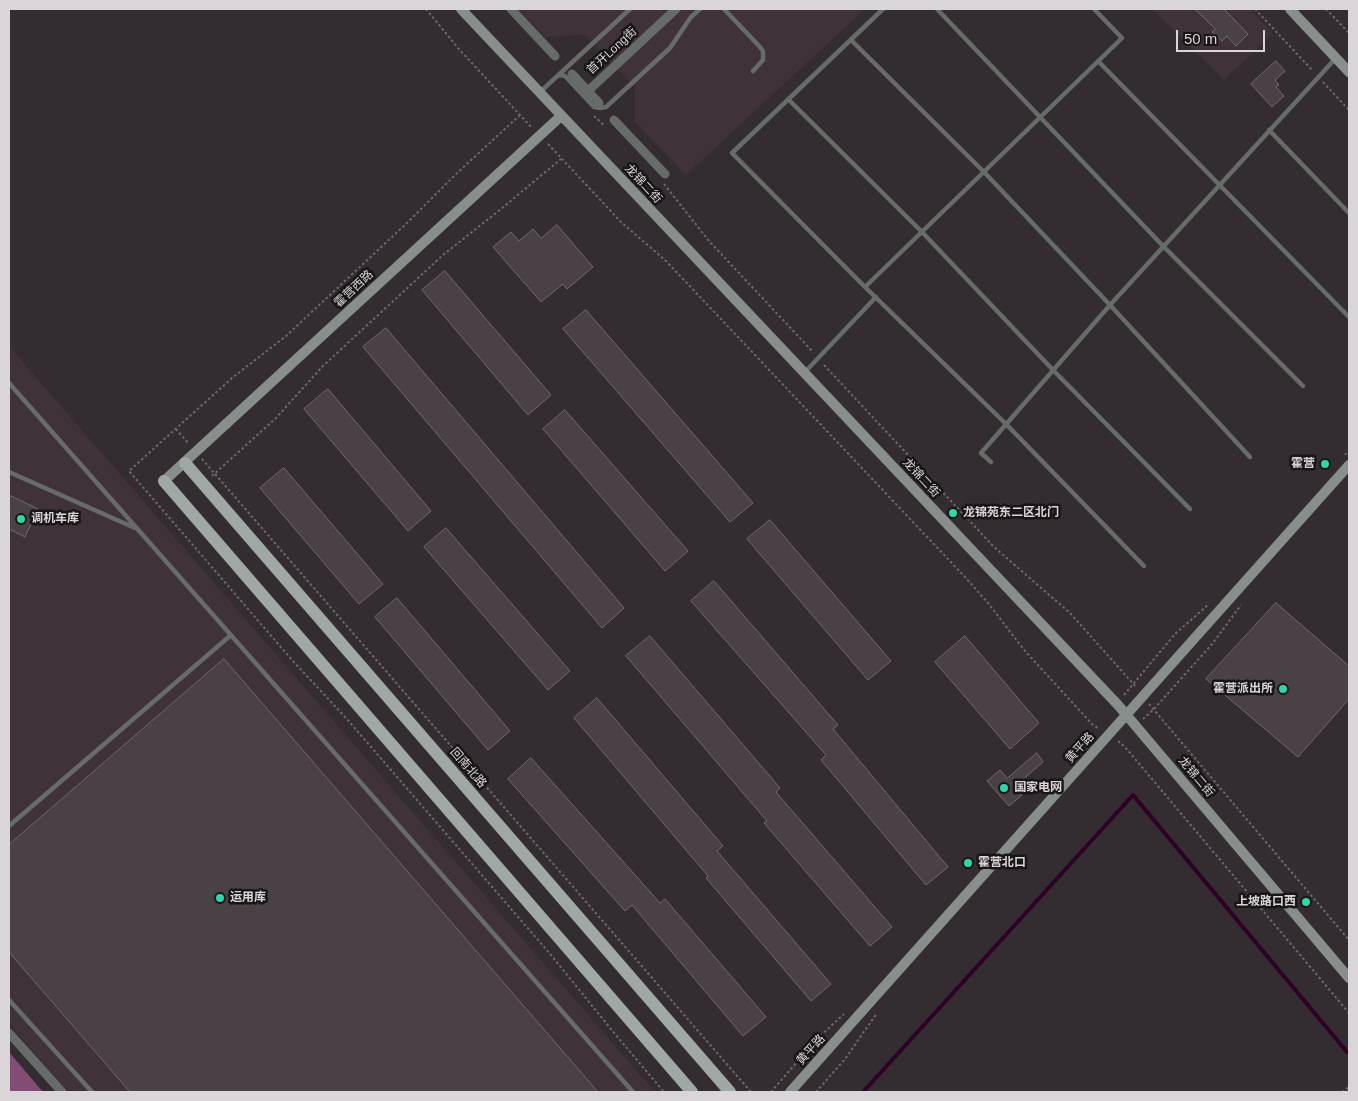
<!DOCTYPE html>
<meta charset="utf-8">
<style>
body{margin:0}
#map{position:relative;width:1358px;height:1101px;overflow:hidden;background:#332c31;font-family:Helvetica,sans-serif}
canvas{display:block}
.frame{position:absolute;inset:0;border:10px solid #dad5d8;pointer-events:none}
.scale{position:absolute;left:1176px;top:30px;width:89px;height:22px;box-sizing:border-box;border:2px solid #dad5d8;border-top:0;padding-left:6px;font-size:15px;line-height:18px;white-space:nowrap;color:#dad5d8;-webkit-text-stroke:4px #181517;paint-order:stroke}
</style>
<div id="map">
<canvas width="1358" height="1101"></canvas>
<div class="frame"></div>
<div class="scale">50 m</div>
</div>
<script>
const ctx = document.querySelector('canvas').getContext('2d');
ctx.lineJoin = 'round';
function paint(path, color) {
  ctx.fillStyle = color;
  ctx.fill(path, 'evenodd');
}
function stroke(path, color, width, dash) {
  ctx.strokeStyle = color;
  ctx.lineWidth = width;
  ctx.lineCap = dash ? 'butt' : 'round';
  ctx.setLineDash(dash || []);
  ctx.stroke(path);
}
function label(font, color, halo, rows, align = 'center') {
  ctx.font = font + ' Helvetica,"Noto Sans SC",sans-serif';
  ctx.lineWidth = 5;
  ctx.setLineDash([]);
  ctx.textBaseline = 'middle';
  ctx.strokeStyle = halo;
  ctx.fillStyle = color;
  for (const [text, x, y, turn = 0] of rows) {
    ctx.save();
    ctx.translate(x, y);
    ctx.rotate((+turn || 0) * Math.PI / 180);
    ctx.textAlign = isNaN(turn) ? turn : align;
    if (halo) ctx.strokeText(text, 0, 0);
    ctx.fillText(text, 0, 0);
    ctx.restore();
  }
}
const built = new Path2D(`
 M 518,9 L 865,9 L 686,175 L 635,122 L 635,87 L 584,35 L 545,37 Z
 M 1152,9 L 1250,9 L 1273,34 L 1224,80 Z
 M 9,346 L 655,1092 L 68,1092 L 9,1024 Z`);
const forest = new Path2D(`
 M 9,1052 L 43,1092 L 9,1092 Z`);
const stream = new Path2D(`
 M 863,1092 L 1133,795 L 1347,1052`);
const building = new Path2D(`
 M 1195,9 L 1224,9 L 1248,34 L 1236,46 L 1227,36 L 1222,41 L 1212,32 L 1215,29 Z
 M 1276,61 L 1285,71 L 1275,80 L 1279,85 L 1276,87 L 1284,96 L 1272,107 L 1251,84 Z
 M 557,225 L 593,267 L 567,289 L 563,284 L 541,302 L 493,247 L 511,232 L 519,241 L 533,229 L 541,238 Z
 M 445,271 L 551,395 L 528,415 L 422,290 Z
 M 586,310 L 753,503 L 730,522 L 563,329 Z
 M 386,328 L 624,608 L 602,628 L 363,347 Z
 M 328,389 L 431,511 L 408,531 L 304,409 Z
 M 565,410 L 688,551 L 665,571 L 543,429 Z
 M 284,468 L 383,584 L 359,604 L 260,488 Z
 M 9,495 L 38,509 L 25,537 L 9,529 Z
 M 770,520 L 891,661 L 868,680 L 747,539 Z
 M 446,528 L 570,671 L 548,690 L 424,547 Z
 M 714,581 L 838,725 L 833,729 L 948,867 L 926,885 L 821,760 L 826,755 L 691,601 Z
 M 397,598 L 510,731 L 488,750 L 375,617 Z
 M 1276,603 L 1349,666 L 1349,699 L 1298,757 L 1206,679 Z
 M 650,636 L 780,788 L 776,792 L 892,927 L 870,946 L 764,823 L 767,821 L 626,656 Z
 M 965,636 L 1039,723 L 1010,749 L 935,662 Z
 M 224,659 L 598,1092 L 130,1092 L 9,952 L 9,845 Z
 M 597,698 L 723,846 L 717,851 L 831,984 L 811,1001 L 706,878 L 708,876 L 574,718 Z
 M 1037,753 L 1043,762 L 1014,787 L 1022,795 L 1009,806 L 987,781 L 1000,770 L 1007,778 Z
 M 531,758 L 660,903 L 665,899 L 766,1017 L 743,1036 L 632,905 L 625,911 L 508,779 Z`);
const path = new Path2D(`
 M 426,9 L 458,48 L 532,128
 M 1255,9 L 1313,71
 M 1326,9 L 1349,33
 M 1323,82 L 1349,110
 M 520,115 L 455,175 L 408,222 L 286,336 L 232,378 L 129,471 L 292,660 L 346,718 L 551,955 L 615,1034 L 664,1092
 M 594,116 L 605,126
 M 548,144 L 621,222 L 666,261 L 965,577 L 988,603 L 1025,651 L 1092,724 L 1099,729
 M 664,184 L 709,241 L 813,352
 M 824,365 L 994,547 L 1070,613 L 1137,688
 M 176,429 L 189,444
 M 1345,455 L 1349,450
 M 202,459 L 751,1092
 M 212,476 L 275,419 L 323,366 L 443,255 L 501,209 L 561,159
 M 1124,695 L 1175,634 L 1209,604
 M 1149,704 L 1349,940
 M 1143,719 L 1154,709 L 1213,643 L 1241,605
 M 1118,741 L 1125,747 L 1349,1013
 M 771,1092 L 817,1039 L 844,1014
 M 816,1092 L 845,1059 L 877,1013
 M 1342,1092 L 1349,1087`);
const lane = new Path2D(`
 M 724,9 L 760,47 L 763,51 L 763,60 L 753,71
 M 883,9 L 732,153 L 865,287 L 1006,424 L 1144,566
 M 937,9 L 1163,246 L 1303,386
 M 851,40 L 984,172 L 1110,305 L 1250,457
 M 1098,61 L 1349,317
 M 557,76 L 561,75 L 565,76 L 594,107 L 600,108 L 606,107 L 670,48 L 691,17 L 700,9
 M 540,92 L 630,9
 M 788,99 L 922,232 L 1053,370 L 1190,509
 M 1269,130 L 1349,213
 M 865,287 L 1122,38 L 1094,9
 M 805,372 L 876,297
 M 9,383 L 633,1092
 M 991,462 L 981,453 L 1110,305 L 1335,59
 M 9,472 L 135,528
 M 9,826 L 231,635
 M 9,1000 L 92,1092`);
const street = new Path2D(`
 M 511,9 L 555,56
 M 572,74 L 599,103
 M 588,91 L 676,9
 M 614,120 L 665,174
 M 9,1033 L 62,1092`);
const secondary = new Path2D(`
 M 461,9 L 1118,705 L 1349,978
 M 1290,9 L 1349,72
 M 164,481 L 561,116
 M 790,1092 L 1349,465`);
const primary = new Path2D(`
 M 185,463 L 730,1092
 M 164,481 L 692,1092`);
const markers = [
 [1325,464,5,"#32d4a9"],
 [953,513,5,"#32d4a9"],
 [21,519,5,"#32d4a9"],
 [1283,689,5,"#32d4a9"],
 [1004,788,5,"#32d4a9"],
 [968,863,5,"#32d4a9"],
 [220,898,5,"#32d4a9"],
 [1306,902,5,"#32d4a9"]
];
const streetNames = [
 ["首开Long街",612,51,-43],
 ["龙锦二街",643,184,47],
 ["霍营西路",354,289,-43],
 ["龙锦二街",921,478,47],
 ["黄平路",1080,748,-48],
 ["回南北路",468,768,49],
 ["龙锦二街",1196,777,50],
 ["黄平路",811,1050,-48]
];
const poiNames = [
 ["霍营",1315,464,"right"],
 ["龙锦苑东二区北门",963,513],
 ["调机车库",31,519],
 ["霍营派出所",1273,689,"right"],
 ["国家电网",1014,788],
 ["霍营北口",978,863],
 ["运用库",230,898],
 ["上坡路口西",1296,902,"right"]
];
paint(built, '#3f323b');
paint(forest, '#814d75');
stroke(stream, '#2e0227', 4);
paint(building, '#494146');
stroke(building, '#71696f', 1);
stroke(path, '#6e686c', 2, [2.5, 2.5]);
stroke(lane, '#676b69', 4.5);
stroke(street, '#676b69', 9);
stroke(secondary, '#878e8b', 10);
stroke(primary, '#9fa8a4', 12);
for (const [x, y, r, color] of markers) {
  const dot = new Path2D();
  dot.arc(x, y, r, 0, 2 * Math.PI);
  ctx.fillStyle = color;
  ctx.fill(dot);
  stroke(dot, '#181517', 2);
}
label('12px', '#dad5d8', '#181517', streetNames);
label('bold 12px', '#dad5d8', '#181517', poiNames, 'left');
</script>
